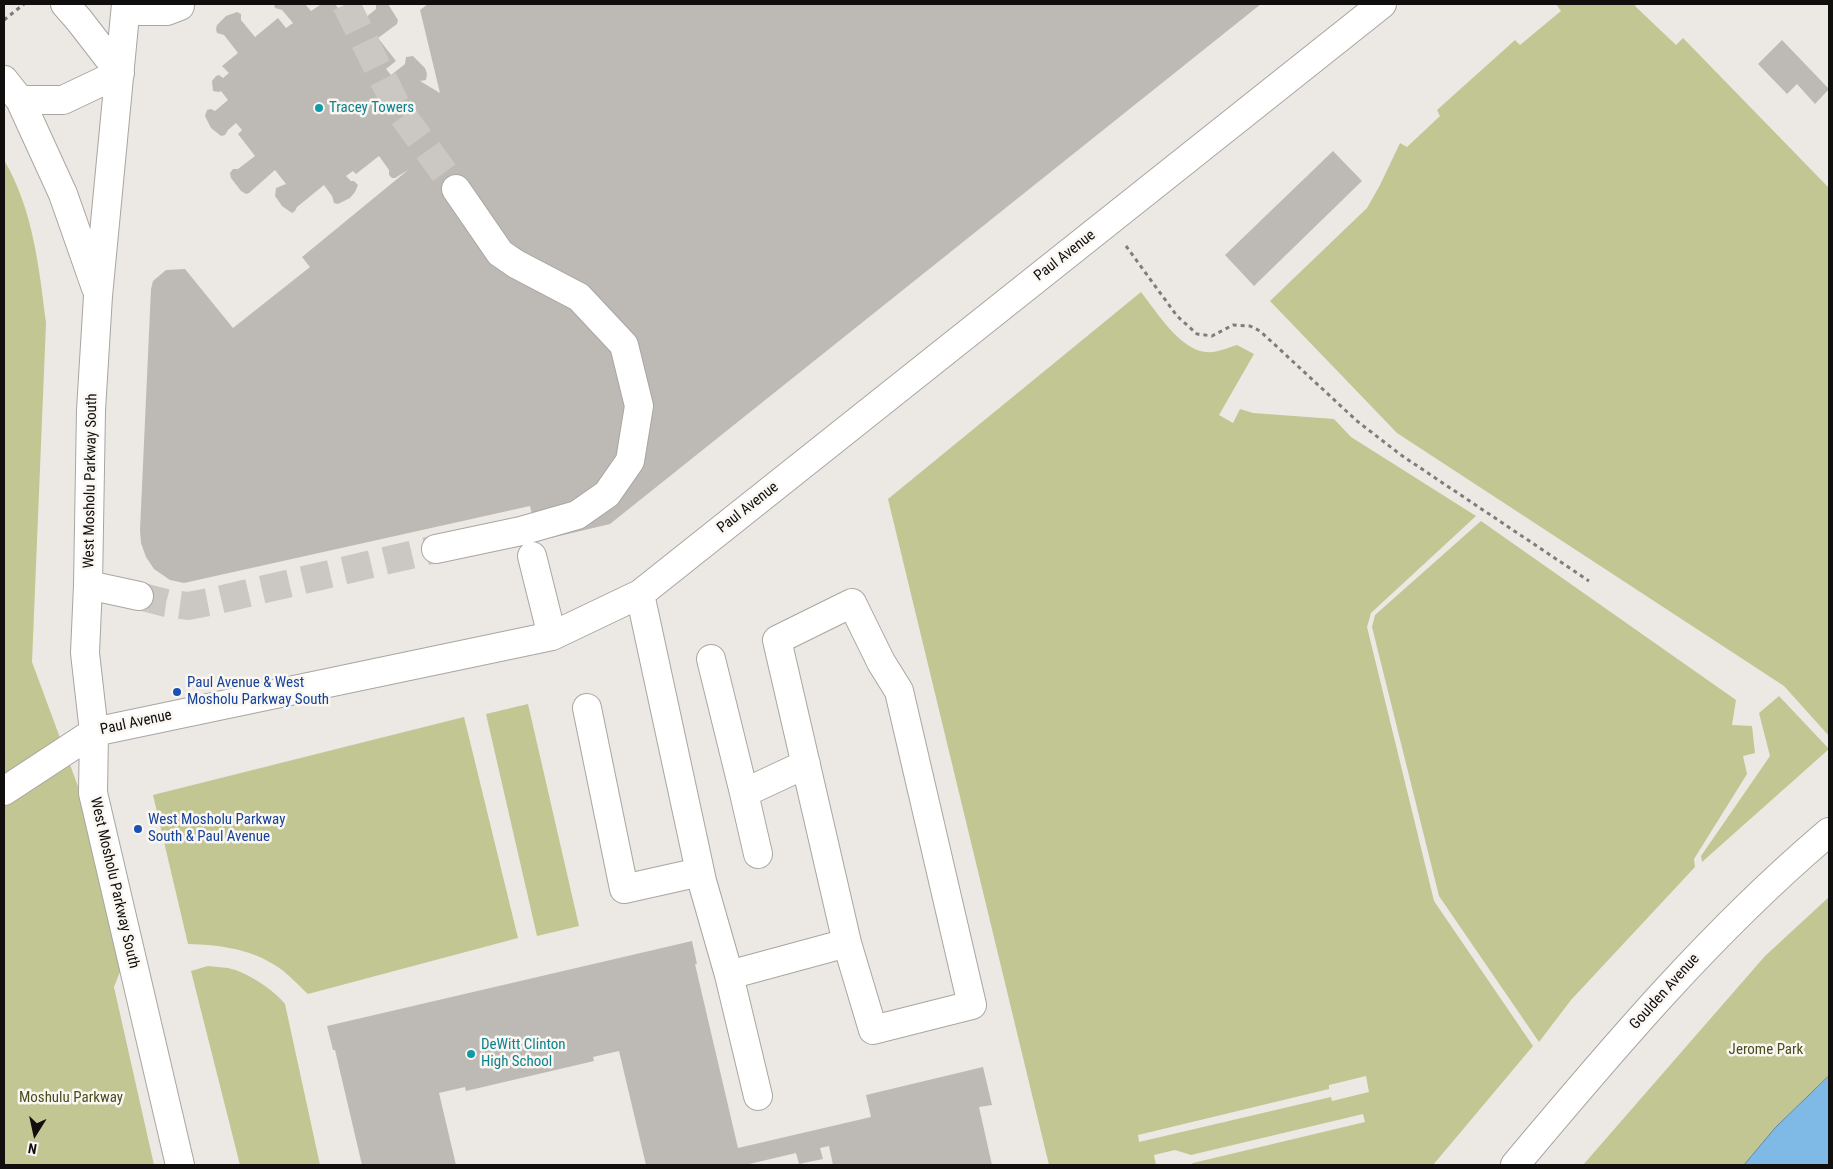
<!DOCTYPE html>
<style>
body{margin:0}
#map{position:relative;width:1833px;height:1169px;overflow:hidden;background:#ece9e4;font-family:"Roboto Condensed",sans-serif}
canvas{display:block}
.frame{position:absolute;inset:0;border:5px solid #100f0e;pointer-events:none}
.north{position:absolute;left:10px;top:1109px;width:50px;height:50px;-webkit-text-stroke:4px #faf6f1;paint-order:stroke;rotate:190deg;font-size:14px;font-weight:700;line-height:20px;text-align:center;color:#100f0e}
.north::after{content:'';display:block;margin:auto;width:18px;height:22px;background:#100f0e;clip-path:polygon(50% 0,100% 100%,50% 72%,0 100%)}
</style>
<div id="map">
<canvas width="1833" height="1169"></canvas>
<div class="frame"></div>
<div class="north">N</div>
</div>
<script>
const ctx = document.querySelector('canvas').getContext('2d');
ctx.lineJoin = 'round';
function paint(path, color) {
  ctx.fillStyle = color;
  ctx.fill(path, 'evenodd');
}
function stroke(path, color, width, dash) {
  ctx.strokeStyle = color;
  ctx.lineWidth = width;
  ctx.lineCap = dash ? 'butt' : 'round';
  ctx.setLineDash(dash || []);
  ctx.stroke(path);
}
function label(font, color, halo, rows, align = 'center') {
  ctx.font = font + ' "Roboto Condensed",sans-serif';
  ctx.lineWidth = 5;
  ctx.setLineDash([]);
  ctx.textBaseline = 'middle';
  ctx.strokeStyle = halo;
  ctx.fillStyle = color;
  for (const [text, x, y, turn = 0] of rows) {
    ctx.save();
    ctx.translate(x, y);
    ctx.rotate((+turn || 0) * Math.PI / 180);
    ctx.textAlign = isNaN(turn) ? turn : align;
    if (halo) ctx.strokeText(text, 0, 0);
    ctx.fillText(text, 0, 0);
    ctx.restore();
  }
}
const green = new Path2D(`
 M 1556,4 L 1637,4 L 1635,6 L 1676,45 L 1683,38 L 1829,188 L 1829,736 L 1784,686 L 1397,433 L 1270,301 L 1367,208 L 1380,185 L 1400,143 L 1407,147 L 1440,116 L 1437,110 L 1515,40 L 1520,45 L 1561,11 Z
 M 4,160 C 33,209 39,267 46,323 L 32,662 L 86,808 L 123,964 L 114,987 L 154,1165 L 4,1165 Z
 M 1141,292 C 1156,311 1180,350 1206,352 C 1217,353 1227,348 1237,345 L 1254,354 L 1219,415 L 1233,423 L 1240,409 L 1253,413 L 1334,419 L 1351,437 L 1476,516 L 1371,613 L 1367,627 L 1434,901 L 1533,1046 L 1433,1165 L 1190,1165 L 1193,1163 L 1365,1122 L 1363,1114 L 1191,1155 L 1175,1150 L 1154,1155 L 1156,1165 L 1049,1165 L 888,499 ZM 1366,1076 L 1369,1092 L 1332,1101 L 1331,1097 L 1139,1142 L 1138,1135 L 1329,1089 L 1329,1085 Z
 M 1481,521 L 1736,700 L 1732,725 L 1752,726 L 1755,753 L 1743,756 L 1747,774 L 1694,859 L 1695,867 L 1571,1000 L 1539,1042 L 1439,896 L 1372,627 L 1375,615 Z
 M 1779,696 L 1829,749 L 1702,862 L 1701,856 L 1770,756 L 1759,713 Z
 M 528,704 L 579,926 L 537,936 L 486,714 Z
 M 464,717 L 518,938 L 308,994 C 297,984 286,971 273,964 C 247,948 218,945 188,944 L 153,795 Z
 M 1829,897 L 1829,1076 L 1775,1128 L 1744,1165 L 1583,1165 L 1765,956 Z
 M 208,966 C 214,967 221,967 228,968 C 247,972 274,990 285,1004 L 320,1165 L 240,1165 L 191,971 Z`);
const water = new Path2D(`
 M 1829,1076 L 1829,1165 L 1744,1165 L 1775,1128 Z`);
const building = new Path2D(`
 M 274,4 L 305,4 L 311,11 L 320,5 L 319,4 L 335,4 L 353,28 L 376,9 L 376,4 L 388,4 L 398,20 L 397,24 L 378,38 L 396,61 L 386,69 L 391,75 L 405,64 L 406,57 L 413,56 L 425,68 L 427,74 L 426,80 L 420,81 L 440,93 L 420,10 L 428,4 L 1261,4 L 610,524 L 538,541 L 530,506 L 184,583 L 170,580 L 154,569 L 146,557 L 141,543 L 140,530 L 151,289 L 153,281 L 166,270 L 185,269 L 233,328 L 310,267 L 302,257 L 408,170 L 395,178 L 392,178 L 389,175 L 389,170 L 379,156 L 356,174 L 353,171 L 346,176 L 351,181 L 354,181 L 358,185 L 355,192 L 350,198 L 338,204 L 334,203 L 332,196 L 324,185 L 297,207 L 295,211 L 292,213 L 282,206 L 275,196 L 276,188 L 286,184 L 275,170 L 249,193 L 246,194 L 241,191 L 231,178 L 230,173 L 233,169 L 238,169 L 255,156 L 238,134 L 242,130 L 236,123 L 228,130 L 225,135 L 221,136 L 211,128 L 205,116 L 207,110 L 211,109 L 215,111 L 228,100 L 221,91 L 219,92 L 213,91 L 212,81 L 216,76 L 219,75 L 223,78 L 229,73 L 222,66 L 238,53 L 224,35 L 217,33 L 216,29 L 217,25 L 226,16 L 237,12 L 241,14 L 241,20 L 255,37 L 278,18 L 286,28 L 293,23 L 282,10 L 275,8 Z
 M 1782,40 L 1829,89 L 1815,104 L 1797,84 L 1787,94 L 1758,64 Z
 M 1333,151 L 1362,181 L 1254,286 L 1225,255 Z
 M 692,941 L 697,964 L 695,964 L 738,1148 L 871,1117 L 866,1095 L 983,1067 L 992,1105 L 979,1107 L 992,1165 L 833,1165 L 829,1146 L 820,1148 L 823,1159 L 799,1164 L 796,1153 L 745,1165 L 646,1165 L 619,1051 L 593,1057 L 594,1061 L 466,1091 L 465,1087 L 439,1093 L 456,1165 L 362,1165 L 335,1050 L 333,1050 L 327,1026 Z`);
const minorTunnel = new Path2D(`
 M 346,4 L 398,109 L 456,189
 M 139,596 L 166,603 L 188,606 L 214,601 L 436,549`);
const path = new Path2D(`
 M 4,20 L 24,4
 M 1126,246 L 1177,316 L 1197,334 L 1212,336 L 1233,325 L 1250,326 L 1260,331 L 1357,421 L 1401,455 L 1589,581`);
const minor = new Path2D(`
 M 65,4 L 79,20 L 120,73
 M 126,4 L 98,296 L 91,410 L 88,585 L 85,653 L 94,732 L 93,793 L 180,1165
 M 126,11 L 167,11 L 180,6 L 180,4
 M 4,80 L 20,100 L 63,194 L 96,288
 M 20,100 L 63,100 L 120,73
 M 436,549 L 521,531 L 577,515 L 607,494 L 630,461 L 639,406 L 624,345 L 579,297 L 516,264 L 500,253 L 456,189
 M 532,556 L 552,636
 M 88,585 L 139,596
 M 640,594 L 702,881 L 729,975 L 847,943 L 777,640 L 852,603 L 881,662 L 899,691 L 972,1005 L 873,1030 L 847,943
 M 711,659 L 744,793
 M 587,708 L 624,889 L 700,872
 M 4,791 L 94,732 L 552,636 L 640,594 L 1382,4
 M 758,854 L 744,793 L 806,764
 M 729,975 L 758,1096
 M 1515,1165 C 1613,1048 1712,931 1829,832`);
const markers = [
 [319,108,5,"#0f9aa8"],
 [177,692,5,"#1a4fb4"],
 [138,829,5,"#1a4fb4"],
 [471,1054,5,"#0f9aa8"]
];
const cultureNames = [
 ["Tracey Towers",329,108],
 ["DeWitt Clinton",481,1045],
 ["High School",481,1062]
];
const streetNames = [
 ["Paul Avenue",1065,256,-38],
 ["West Mosholu Parkway South",91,481,-89],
 ["Paul Avenue",748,508,-38],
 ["Paul Avenue",136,723,-12],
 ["West Mosholu Parkway South",114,883,77],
 ["Goulden Avenue",1665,992,-48]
];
const transitNames = [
 ["Paul Avenue & West",187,683],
 ["Mosholu Parkway South",187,700],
 ["West Mosholu Parkway",148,820],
 ["South & Paul Avenue",148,837]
];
const parkNames = [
 ["Jerome Park",1766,1050],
 ["Moshulu Parkway",71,1098]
];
paint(green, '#c1c692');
paint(water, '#7fb9e6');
stroke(water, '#5e86a5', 1);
paint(building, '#bdbab5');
stroke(minorTunnel, '#cbc8c4', 28, [28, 14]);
stroke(minor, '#a9a6a1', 30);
stroke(path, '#7f7d7a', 3, [4, 4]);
stroke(minor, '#fff', 28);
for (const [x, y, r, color] of markers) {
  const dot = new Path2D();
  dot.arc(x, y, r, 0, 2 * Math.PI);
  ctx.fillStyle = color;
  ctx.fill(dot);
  stroke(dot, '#faf6f1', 2);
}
label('15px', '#0d838f', '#faf6f1', cultureNames, 'left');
label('15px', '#100f0e', '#faf6f1', streetNames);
label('15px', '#164399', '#faf6f1', transitNames, 'left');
label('15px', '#4a4e1c', '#faf6f1', parkNames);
</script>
